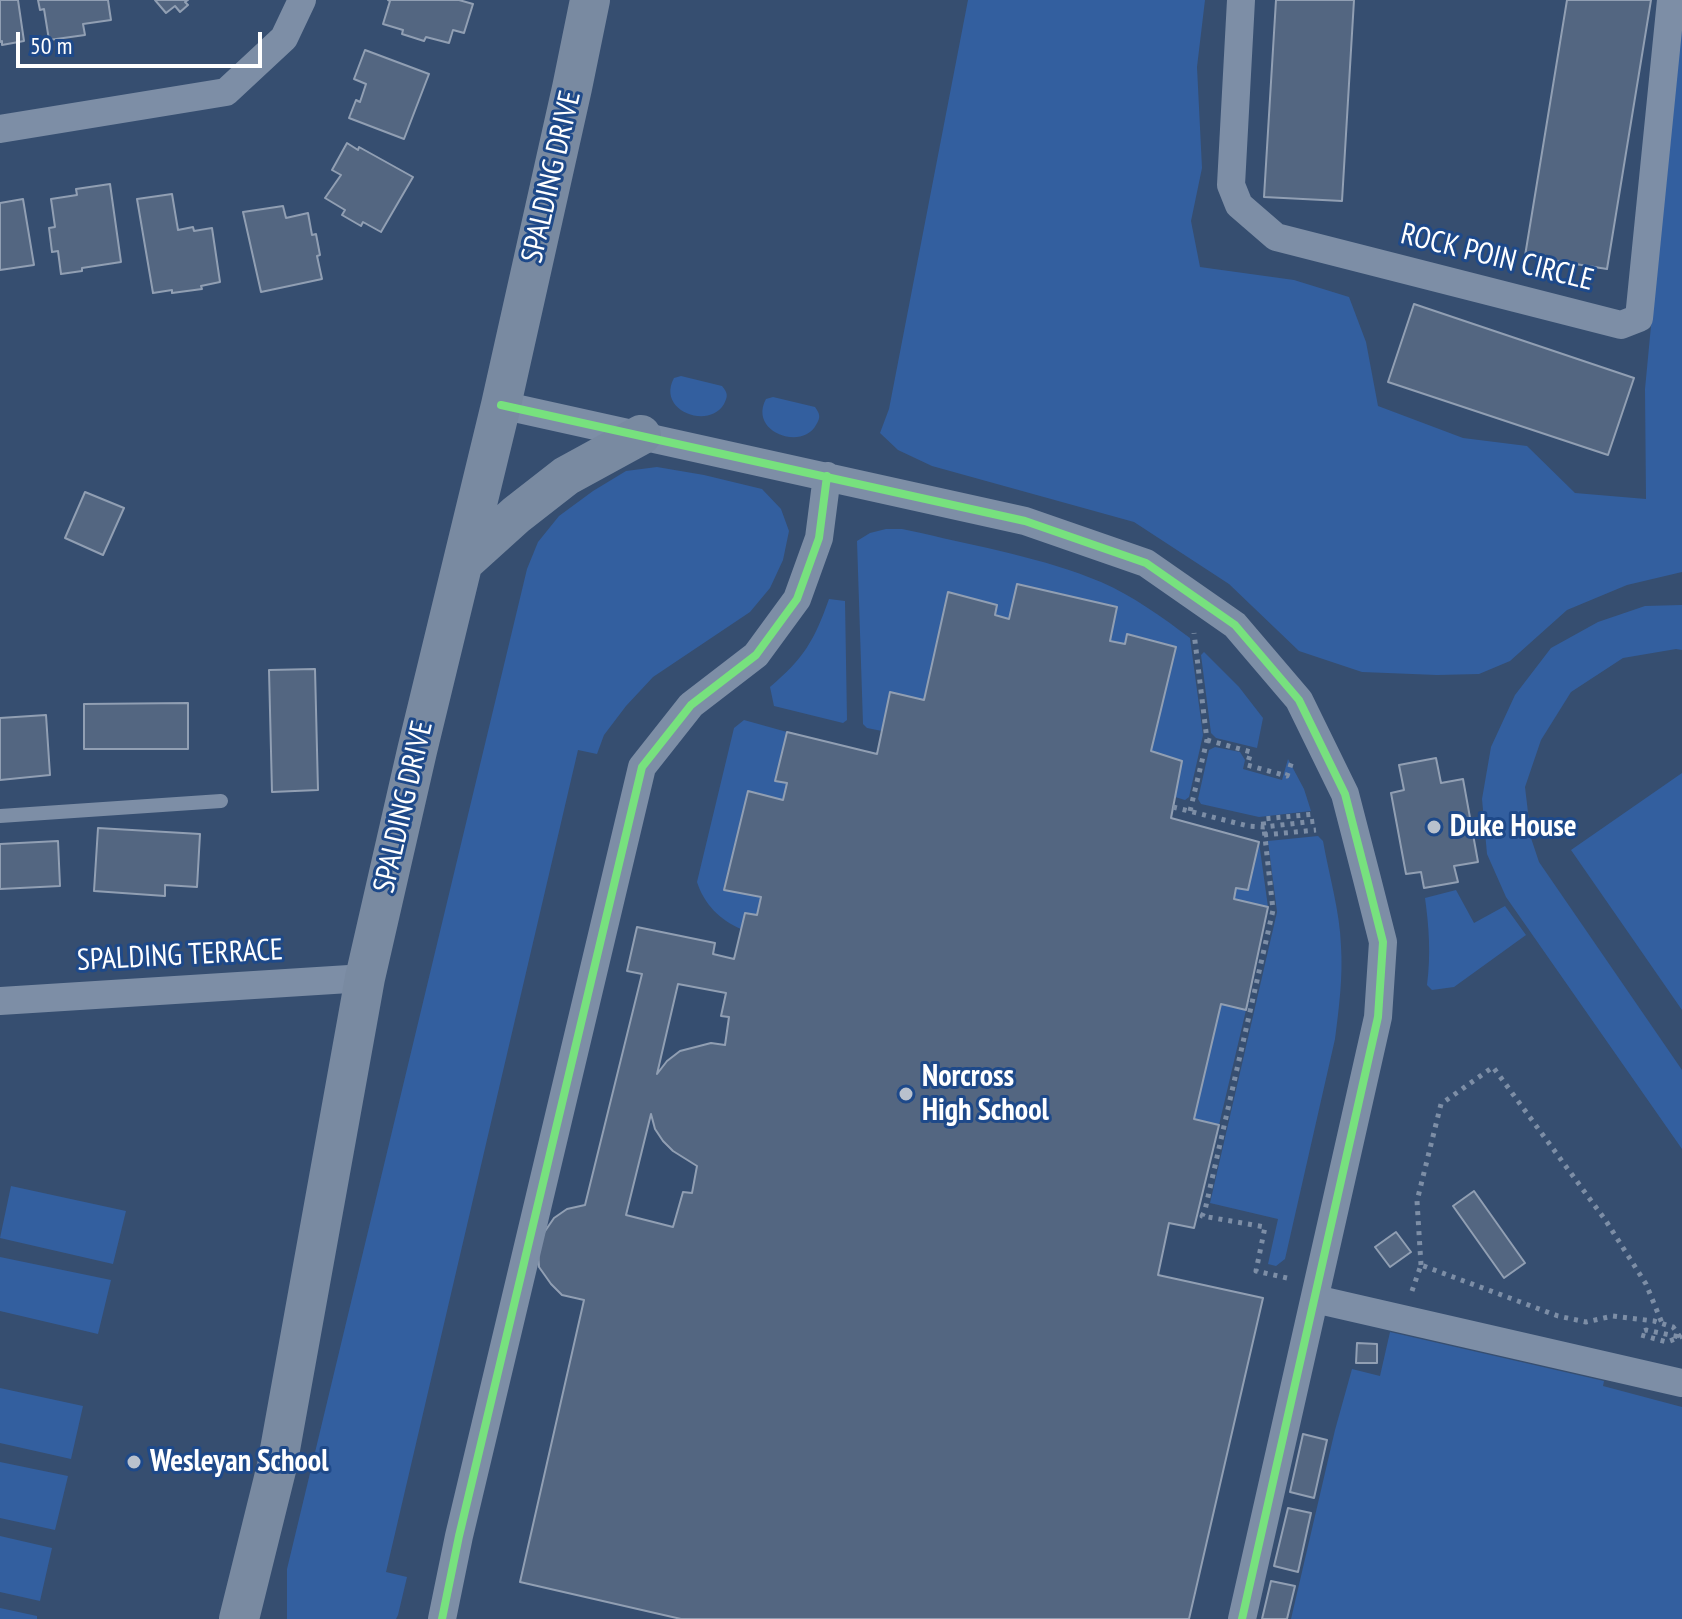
<!DOCTYPE html>
<style>
body{margin:0}
#map{position:relative;width:1682px;height:1619px;overflow:hidden;background:#364e70;font-family:"PT Sans Narrow",sans-serif}
canvas{display:block}
.scale{position:absolute;left:16px;top:32px;width:246px;height:36px;box-sizing:border-box;border:4px solid #fff;border-top:0;padding-left:10px;font-size:24px;line-height:28px;white-space:nowrap;color:#fff;-webkit-text-stroke:6px #1e4989;paint-order:stroke}
</style>
<div id="map">
<canvas width="1682" height="1619"></canvas>
<div class="scale">50 m</div>
</div>
<script>
const ctx = document.querySelector('canvas').getContext('2d');
ctx.lineJoin = 'round';
function paint(path, color) {
  ctx.fillStyle = color;
  ctx.fill(path, 'evenodd');
}
function stroke(path, color, width, dash) {
  ctx.strokeStyle = color;
  ctx.lineWidth = width;
  ctx.lineCap = dash ? 'butt' : 'round';
  ctx.setLineDash(dash || []);
  ctx.stroke(path);
}
function label(font, color, halo, rows, align = 'center') {
  ctx.font = font + ' "PT Sans Narrow",sans-serif';
  ctx.lineWidth = 6;
  ctx.setLineDash([]);
  ctx.textBaseline = 'middle';
  ctx.strokeStyle = halo;
  ctx.fillStyle = color;
  for (const [text, x, y, turn = 0] of rows) {
    ctx.save();
    ctx.translate(x, y);
    ctx.rotate((+turn || 0) * Math.PI / 180);
    ctx.textAlign = isNaN(turn) ? turn : align;
    if (halo) ctx.strokeText(text, 0, 0);
    ctx.fillText(text, 0, 0);
    ctx.restore();
  }
}
const green = new Path2D(`
 M 968,0 L 1205,0 L 1197,67 L 1202,168 L 1191,221 L 1200,267 L 1294,280 L 1349,297 L 1366,342 L 1378,406 L 1463,438 L 1527,446 L 1575,493 L 1646,499 L 1645,389 L 1682,0 L 1682,572 L 1627,585 L 1567,610 L 1510,661 L 1479,674 L 1437,675 L 1362,672 L 1299,651 L 1229,584 L 1134,522 L 932,466 L 898,450 L 880,433 L 889,409 Z
 M 681,376 L 722,386 C 728,393 728,396 724,404 C 709,430 656,411 674,378 Z
 M 773,397 L 815,407 C 820,414 821,417 816,425 C 802,451 748,432 766,399 Z
 M 657,467 L 704,475 L 762,489 L 781,509 L 789,531 L 783,560 L 770,588 L 750,612 L 653,677 L 626,706 L 604,735 L 597,754 L 578,750 L 386,1572 L 407,1577 L 398,1615 L 396,1619 L 287,1619 L 287,1569 L 527,569 L 538,542 L 559,516 L 593,491 L 626,471 Z
 M 886,529 L 902,529 L 921,533 C 980,547 1044,558 1101,582 C 1133,596 1162,617 1190,638 L 1203,735 L 1189,797 L 1185,800 L 1175,797 L 1182,761 L 1151,751 L 1176,647 L 1128,634 L 1125,644 L 1110,641 L 1117,607 L 1018,584 L 1009,619 L 995,615 L 996,605 L 948,592 L 924,700 L 891,692 L 882,731 L 867,728 L 863,724 L 857,541 L 870,533 Z
 M 829,599 L 845,601 L 847,720 L 843,723 L 774,706 L 770,687 C 804,658 814,641 829,599 Z
 M 1682,605 L 1682,650 L 1676,649 L 1623,658 L 1571,692 L 1541,740 L 1525,787 L 1531,838 L 1539,862 L 1682,1070 L 1682,1149 L 1506,897 L 1487,854 L 1482,799 L 1491,747 L 1515,695 L 1551,648 L 1598,622 L 1645,606 Z
 M 1204,652 L 1239,687 L 1263,718 L 1257,748 L 1216,738 L 1211,733 L 1201,655 Z
 M 744,720 L 787,732 L 775,781 L 787,783 L 783,800 L 748,791 L 724,890 L 761,897 L 757,915 L 745,913 L 741,929 C 720,920 704,904 697,882 L 734,728 Z
 M 1215,747 L 1240,752 L 1245,760 L 1243,769 L 1282,780 L 1288,759 L 1304,789 L 1311,811 L 1259,817 L 1201,804 L 1198,799 L 1209,750 Z
 M 1682,773 L 1682,1010 L 1571,850 Z
 M 1318,836 L 1323,841 C 1329,875 1340,912 1341,946 C 1343,977 1339,1008 1335,1039 L 1285,1259 L 1276,1266 L 1268,1264 L 1278,1219 L 1210,1203 L 1277,912 L 1268,841 Z
 M 1259,842 L 1268,907 L 1234,899 L 1236,888 L 1248,889 Z
 M 1456,890 L 1474,923 L 1505,906 L 1526,935 L 1454,987 L 1432,990 L 1427,985 C 1431,955 1429,927 1425,898 Z
 M 1221,1004 L 1246,1010 L 1219,1125 L 1194,1119 Z
 M 11,1186 L 126,1211 L 113,1264 L 0,1238 Z
 M 0,1257 L 111,1280 L 98,1334 L 0,1311 Z
 M 1390,1332 L 1604,1381 L 1603,1386 L 1682,1407 L 1682,1619 L 1291,1619 L 1335,1430 L 1352,1369 L 1380,1376 Z
 M 0,1388 L 83,1406 L 71,1459 L 0,1443 Z
 M 0,1462 L 68,1476 L 55,1530 L 0,1518 Z
 M 0,1536 L 52,1548 L 40,1601 L 0,1592 Z
 M 0,1608 L 37,1616 L 37,1619 L 0,1619 Z`);
const building = new Path2D(`
 M 0,0 L 18,0 L 24,41 L 2,45 L 2,41 L 0,42 Z
 M 38,0 L 108,0 L 111,20 L 83,24 L 85,35 L 49,40 L 44,9 L 40,10 Z
 M 155,0 L 188,0 L 185,2 L 188,5 L 180,12 L 175,6 L 166,13 Z
 M 388,0 L 459,0 L 473,4 L 464,33 L 453,30 L 449,43 L 426,37 L 424,41 L 402,34 L 403,30 L 383,24 L 390,1 Z
 M 1276,0 L 1354,0 L 1342,201 L 1264,197 Z
 M 1567,0 L 1651,0 L 1607,269 L 1525,256 Z
 M 365,50 L 429,74 L 404,139 L 349,118 L 356,100 L 360,102 L 366,84 L 354,79 Z
 M 347,143 L 358,150 L 359,147 L 413,177 L 381,232 L 363,222 L 361,226 L 342,215 L 345,210 L 325,198 L 341,175 L 332,170 Z
 M 110,184 L 121,262 L 82,268 L 82,271 L 61,274 L 58,251 L 52,252 L 49,228 L 55,227 L 51,199 L 77,195 L 76,189 Z
 M 172,194 L 178,230 L 193,227 L 194,231 L 212,228 L 220,282 L 201,286 L 202,289 L 172,293 L 172,290 L 153,293 L 137,199 Z
 M 23,199 L 34,265 L 0,270 L 0,203 Z
 M 283,206 L 286,218 L 308,213 L 312,235 L 316,234 L 320,255 L 317,256 L 322,279 L 261,292 L 243,212 Z
 M 1414,304 L 1634,378 L 1608,455 L 1388,382 Z
 M 85,492 L 124,508 L 103,555 L 65,538 Z
 M 1017,584 L 1117,607 L 1110,641 L 1125,644 L 1127,634 L 1176,647 L 1151,751 L 1182,761 L 1171,818 L 1259,842 L 1248,890 L 1236,888 L 1234,899 L 1268,907 L 1246,1010 L 1221,1004 L 1194,1119 L 1219,1125 L 1194,1228 L 1169,1223 L 1158,1275 L 1263,1298 L 1189,1619 L 681,1619 L 520,1582 L 584,1300 L 562,1295 L 551,1284 L 539,1267 L 538,1251 L 543,1234 L 554,1218 L 567,1209 L 585,1205 L 642,974 L 627,971 L 637,927 L 715,943 L 713,954 L 734,959 L 745,913 L 757,915 L 761,897 L 724,890 L 748,791 L 783,800 L 787,783 L 775,781 L 787,732 L 877,754 L 890,692 L 924,700 L 948,592 L 997,605 L 995,615 L 1009,619 ZM 678,984 L 726,993 L 721,1016 L 729,1017 L 725,1045 L 711,1043 L 680,1051 L 667,1061 L 657,1074 ZM 651,1114 L 655,1129 L 663,1141 L 673,1151 L 697,1166 L 692,1193 L 683,1192 L 673,1227 L 626,1215 Z
 M 315,669 L 318,790 L 272,792 L 269,670 Z
 M 188,703 L 188,749 L 84,749 L 84,704 Z
 M 46,715 L 50,775 L 0,780 L 0,718 Z
 M 1436,758 L 1441,783 L 1463,779 L 1478,862 L 1454,866 L 1458,882 L 1424,888 L 1421,872 L 1406,874 L 1391,793 L 1404,790 L 1399,765 Z
 M 98,828 L 200,834 L 197,887 L 165,885 L 165,896 L 94,891 Z
 M 58,841 L 60,886 L 0,889 L 0,844 Z
 M 1474,1191 L 1525,1263 L 1504,1278 L 1453,1206 Z
 M 1396,1232 L 1411,1252 L 1390,1267 L 1375,1247 Z
 M 1357,1343 L 1377,1344 L 1377,1363 L 1356,1363 Z
 M 1303,1434 L 1327,1440 L 1314,1498 L 1290,1492 Z
 M 1288,1508 L 1311,1513 L 1298,1572 L 1274,1566 Z
 M 1271,1581 L 1295,1586 L 1287,1619 L 1262,1619 Z`);
const path = new Path2D(`
 M 1207,740 L 1251,752 L 1247,765 L 1287,776 L 1293,758
 M 1173,807 L 1248,826 L 1264,827 L 1316,821
 M 1190,811 L 1207,740 L 1194,633
 M 1264,835 L 1316,830
 M 1421,1265 L 1417,1201 L 1441,1104 L 1493,1067 L 1606,1221 L 1646,1284 L 1662,1323
 M 1287,1278 L 1256,1271 L 1265,1227 L 1202,1216 L 1205,1210 L 1273,910 L 1263,819 L 1315,814
 M 1412,1291 L 1421,1265 L 1558,1316 L 1586,1322 L 1613,1316 L 1654,1321 L 1673,1327 L 1680,1337 L 1667,1342 L 1641,1335 L 1643,1331 L 1646,1330 L 1680,1337`);
const service = new Path2D(`
 M 0,816 L 221,801`);
const minor = new Path2D(`
 M 1241,0 L 1231,185 L 1239,205 L 1276,237 L 1621,325 L 1639,318 L 1671,0
 M 0,129 L 226,92 L 284,38 L 302,0
 M 501,405 L 1025,521 L 1146,563 L 1235,625 L 1299,700 L 1345,794 L 1367,879 L 1383,942 L 1378,1017 L 1242,1619
 M 0,1001 L 365,978
 M 1315,1299 L 1682,1383
 M 442,1619 L 459,1536 L 642,767 L 691,705 L 756,655 L 797,599 L 819,538 L 827,476`);
const secondary = new Path2D(`
 M 464,562 L 516,515 L 566,476 L 641,435
 M 239,1619 L 277,1466 L 365,978 L 417,751 L 501,405 L 572,88 L 590,0`);
const cycleway = new Path2D(`
 M 501,405 L 1025,521 L 1146,563 L 1235,625 L 1299,700 L 1345,794 L 1367,879 L 1383,942 L 1378,1017 L 1242,1619
 M 442,1619 L 459,1536 L 642,767 L 691,705 L 756,655 L 797,599 L 819,538 L 827,476`);
const markers = [
 [1434,827,8,"#b9c1cd"],
 [906,1094,8,"#b9c1cd"],
 [134,1462,8,"#b9c1cd"]
];
const streetNames = [
 ["SPALDING DRIVE",552,177,-77],
 ["ROCK POIN CIRCLE",1497,258,14],
 ["SPALDING DRIVE",404,807,-77],
 ["SPALDING TERRACE",180,956,-3]
];
const poiNames = [
 ["Duke House",1450,827],
 ["Norcross",922,1077],
 ["High School",922,1111],
 ["Wesleyan School",150,1462]
];
paint(green, '#335f9f');
paint(building, '#536681');
stroke(building, '#919fb3', 2);
stroke(path, '#7d8ea6', 5, [4, 6]);
stroke(service, '#7d8ea6', 14);
stroke(minor, '#7d8ea6', 28);
stroke(secondary, '#798aa1', 40);
stroke(cycleway, '#77e17e', 8);
for (const [x, y, r, color] of markers) {
  const dot = new Path2D();
  dot.arc(x, y, r, 0, 2 * Math.PI);
  ctx.fillStyle = color;
  ctx.fill(dot);
  stroke(dot, '#1e4989', 3);
}
label('30px', '#fff', '#1e4989', streetNames);
label('bold 30px', '#fff', '#1e4989', poiNames, 'left');
</script>
